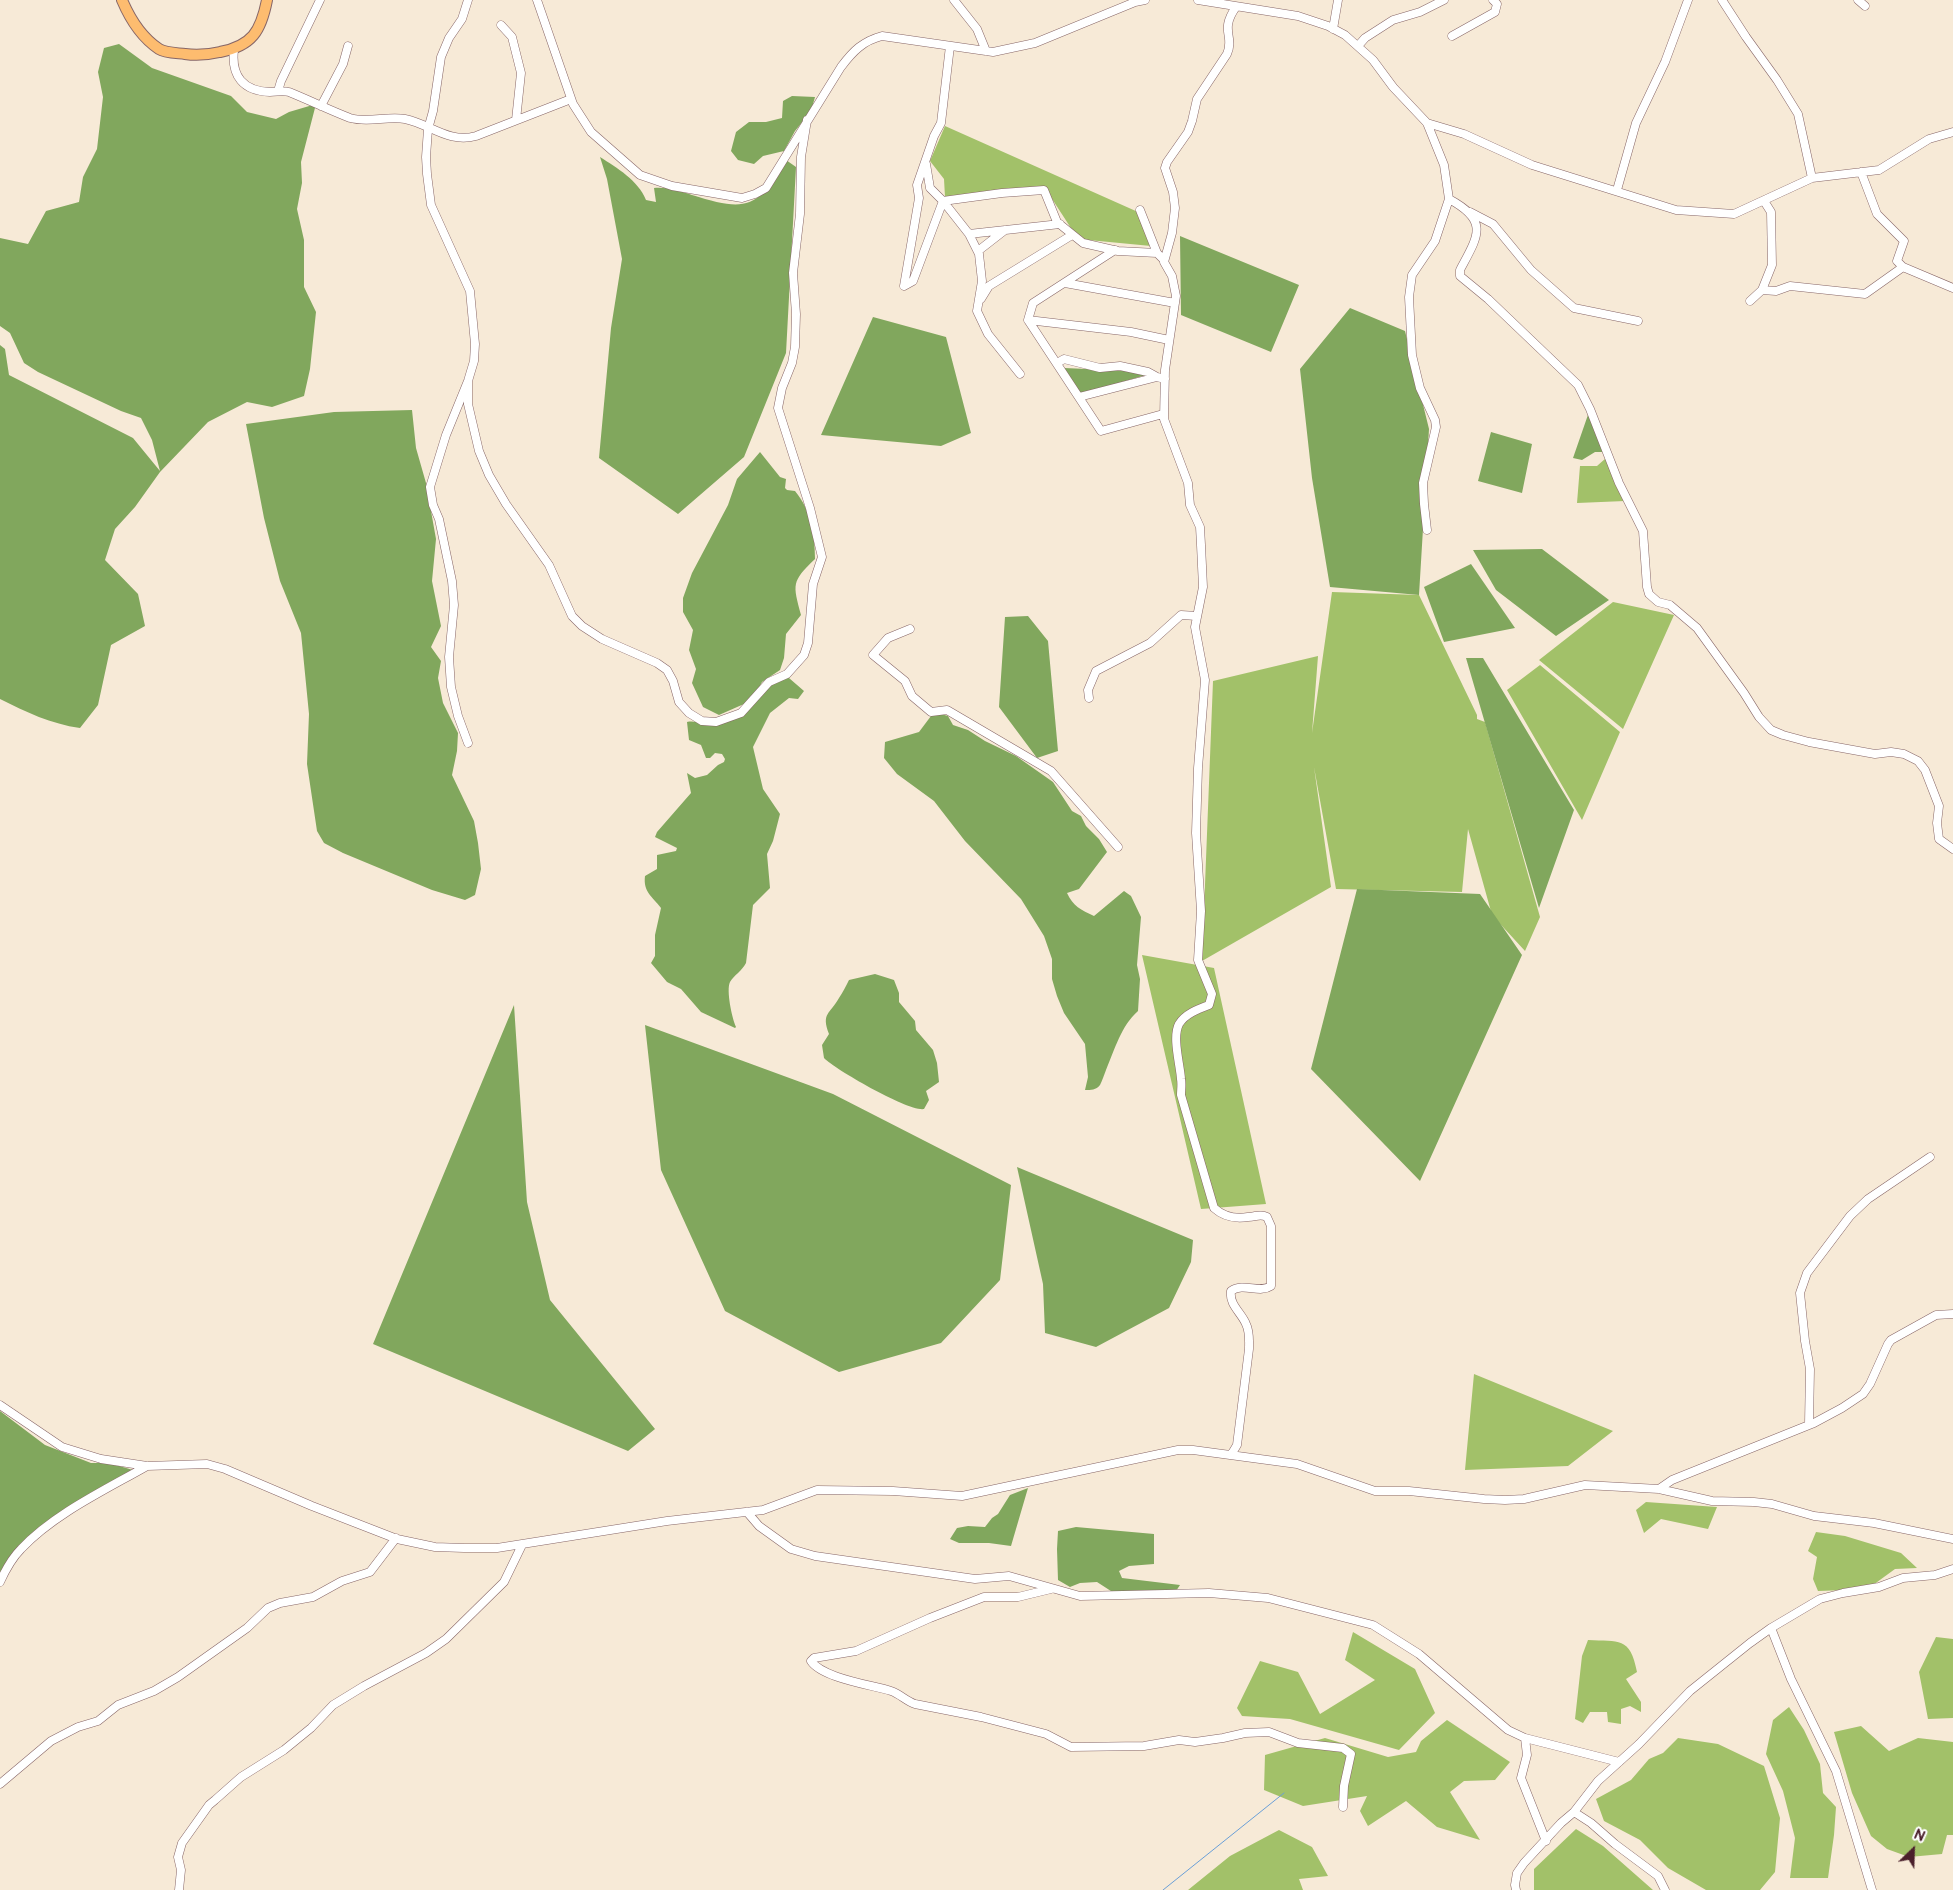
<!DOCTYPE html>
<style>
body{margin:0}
#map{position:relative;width:1953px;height:1890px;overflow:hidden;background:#f7ead7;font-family:"Balsamiq Sans",sans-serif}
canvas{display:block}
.north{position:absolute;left:1888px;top:1825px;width:50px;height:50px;-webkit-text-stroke:4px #fff;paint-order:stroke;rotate:24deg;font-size:14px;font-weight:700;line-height:20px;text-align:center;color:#4a1f2b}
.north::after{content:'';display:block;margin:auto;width:18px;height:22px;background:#4a1f2b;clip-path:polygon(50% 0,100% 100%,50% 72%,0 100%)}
</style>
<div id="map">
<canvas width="1953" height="1890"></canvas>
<div class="north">N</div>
</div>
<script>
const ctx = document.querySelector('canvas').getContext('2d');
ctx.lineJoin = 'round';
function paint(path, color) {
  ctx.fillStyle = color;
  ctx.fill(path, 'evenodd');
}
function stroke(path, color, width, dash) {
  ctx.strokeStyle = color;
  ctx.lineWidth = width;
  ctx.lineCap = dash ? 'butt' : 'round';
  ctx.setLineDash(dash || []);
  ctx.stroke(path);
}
const green = new Path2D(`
 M 945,126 L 1138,212 L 1151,246 L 1078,239 L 1045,188 L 945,197 L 944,179 L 930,161 Z
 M 1606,458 L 1625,501 L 1577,503 L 1580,466 L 1597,466 Z
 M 1332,592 L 1419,595 L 1477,715 L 1477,719 L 1485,722 L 1540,917 L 1525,951 L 1492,915 L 1468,829 L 1462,892 L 1336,889 L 1314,767 L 1331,887 L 1202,961 L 1213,681 L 1318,656 L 1312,733 Z
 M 1613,602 L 1674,615 L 1623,729 L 1539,660 Z
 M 1540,665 L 1620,732 L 1582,820 L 1507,690 Z
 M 1142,955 L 1214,968 L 1266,1204 L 1201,1209 Z
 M 1474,1374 L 1613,1431 L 1568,1466 L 1465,1470 Z
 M 1646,1502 L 1717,1507 L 1708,1529 L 1661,1519 L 1644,1533 L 1636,1510 Z
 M 1816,1532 L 1845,1536 L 1901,1553 L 1917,1568 L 1895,1569 L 1873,1585 L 1846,1590 L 1818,1591 L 1813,1579 L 1817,1557 L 1808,1551 Z
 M 1353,1632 L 1415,1669 L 1435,1713 L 1399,1750 L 1290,1719 L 1242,1716 L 1237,1708 L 1260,1661 L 1298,1672 L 1320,1714 L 1375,1680 L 1345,1660 Z
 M 1936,1637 L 1953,1639 L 1953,1718 L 1928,1719 L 1919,1672 Z
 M 1588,1640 C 1619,1642 1630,1636 1637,1672 L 1626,1679 L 1641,1702 L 1641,1712 L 1630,1706 L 1621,1709 L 1621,1724 L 1608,1722 L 1607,1712 L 1590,1712 L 1583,1723 L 1575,1719 L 1582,1656 Z
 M 1789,1707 L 1804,1730 L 1820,1764 L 1823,1793 L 1836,1807 L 1834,1835 L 1828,1878 L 1790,1878 L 1795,1838 L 1783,1791 L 1766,1754 L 1773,1720 Z
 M 1447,1720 L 1510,1762 L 1495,1780 L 1464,1781 L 1450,1792 L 1480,1840 L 1437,1827 L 1406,1801 L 1368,1826 L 1360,1811 L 1367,1796 L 1303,1806 L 1264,1790 L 1265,1755 L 1325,1738 L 1388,1757 L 1416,1752 L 1421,1741 Z
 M 1861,1726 L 1889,1751 L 1918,1738 L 1953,1742 L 1953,1835 L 1947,1835 L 1942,1854 L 1909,1857 L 1887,1849 L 1871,1836 L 1852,1793 L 1834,1732 Z
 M 1678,1738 L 1718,1744 L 1764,1766 L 1780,1818 L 1775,1872 L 1760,1890 L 1706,1890 L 1668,1868 L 1640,1840 L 1604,1821 L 1596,1799 L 1631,1780 L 1649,1759 L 1663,1753 Z
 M 1576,1829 L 1603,1846 L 1653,1890 L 1534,1890 L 1534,1869 Z
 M 1279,1830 L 1312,1847 L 1328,1876 L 1299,1879 L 1303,1890 L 1188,1890 L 1230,1856 Z`);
const forest = new Path2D(`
 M 119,44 L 152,68 L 231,96 L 247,112 L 276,119 L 289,112 L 316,104 L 301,162 L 302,183 L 297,209 L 304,240 L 304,287 L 316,312 L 310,369 L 304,396 L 272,407 L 247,402 L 208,422 L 160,472 L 135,507 L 115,529 L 105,560 L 138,594 L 145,626 L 111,645 L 98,705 L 80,728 C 51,724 26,712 0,699 L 0,345 L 5,349 L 9,375 L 133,438 L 160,471 L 152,440 L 141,418 L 121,411 L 38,372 L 24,363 L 10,333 L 0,326 L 0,238 L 28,244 L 46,211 L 79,202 L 83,177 L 97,149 L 103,97 L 98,72 L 104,48 Z
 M 792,96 L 815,97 L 811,111 L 795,131 L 784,151 L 763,156 L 754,164 L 738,160 L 731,151 L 736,132 L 749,122 L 766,122 L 782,118 L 783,101 Z
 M 600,157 C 617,168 638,180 646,200 L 656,202 L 654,188 C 668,187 679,191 692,195 C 746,212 758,209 786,160 L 796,167 L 786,353 L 744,457 L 678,514 L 599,458 L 611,328 L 622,259 L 607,179 Z
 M 1180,236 L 1299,285 L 1271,352 L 1181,315 Z
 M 1350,308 L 1405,331 L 1429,429 L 1419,595 L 1330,587 L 1312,478 L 1300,369 Z
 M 873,317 L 946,337 L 971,433 L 941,446 L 821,435 Z
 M 1064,368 L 1133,371 L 1146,375 L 1081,394 Z
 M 1590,409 L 1604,452 L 1595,452 L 1582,460 L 1573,458 Z
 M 412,410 L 416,448 L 426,483 L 436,539 L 432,581 L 441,626 L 431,647 L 441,661 L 438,678 L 443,703 L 458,733 L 457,751 L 452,775 L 474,821 L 478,843 L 481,869 L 475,895 L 465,900 L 432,890 L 343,853 L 324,843 L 317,831 L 307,764 L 309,714 L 301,633 L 280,581 L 264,518 L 246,424 L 334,412 Z
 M 1491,432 L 1532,444 L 1522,493 L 1478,481 Z
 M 760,452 L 780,477 L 786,479 L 785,488 L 787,490 L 795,491 C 811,510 815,535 815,559 C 791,582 793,584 801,615 L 786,634 L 784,658 L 780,670 L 762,682 L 753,700 L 719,715 L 703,707 L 692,683 L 696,669 L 689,650 L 693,630 L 683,612 L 683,598 L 692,573 L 728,505 L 737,479 Z
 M 1542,549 L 1609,600 L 1556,636 L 1496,590 L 1473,550 Z
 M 1471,564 L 1515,628 L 1444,642 L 1424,587 Z
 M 1028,616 L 1048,641 L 1058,751 L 1037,758 L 999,707 L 1005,617 Z
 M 1466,658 L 1483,658 L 1574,810 L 1539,908 Z
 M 783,678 L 789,678 L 804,691 L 798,699 L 789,698 L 770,713 L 753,747 L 763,789 L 780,814 L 773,841 L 767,854 L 770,888 L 753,905 L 746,963 C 742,971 734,975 730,982 C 726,990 732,1018 736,1027 L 735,1028 L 701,1012 L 681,989 L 667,982 L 651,963 L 655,956 L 655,935 L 661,908 C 652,896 643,892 645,876 L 657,869 L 657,855 L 676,851 L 677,848 L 655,837 L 657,832 L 691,793 L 687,773 L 695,778 L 707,775 L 718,765 L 724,762 L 725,759 L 722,754 L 715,753 L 710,758 L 706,758 L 701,745 L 689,740 L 687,722 C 696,720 710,726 720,725 L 768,687 Z
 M 934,712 L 948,716 L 953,725 L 968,730 L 985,741 L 1016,756 L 1053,782 L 1072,811 L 1081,816 L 1086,826 L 1099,839 L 1107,852 L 1079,889 L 1067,893 C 1073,906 1081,910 1094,916 L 1124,891 L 1131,896 L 1141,917 L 1137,965 L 1140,979 L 1138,1011 C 1121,1026 1115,1049 1106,1070 C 1104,1075 1102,1081 1100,1085 C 1096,1090 1091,1090 1085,1090 L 1088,1077 L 1085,1044 L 1064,1013 L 1057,996 L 1052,979 L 1052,959 L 1044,936 L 1021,899 L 965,841 L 934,801 L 897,774 L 884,758 L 885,742 L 919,732 Z
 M 1357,889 L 1480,894 L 1522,955 L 1420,1181 L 1311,1069 Z
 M 875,974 L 894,980 L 899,993 L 899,1002 L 915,1021 L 916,1030 L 933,1050 L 937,1063 L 939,1082 L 926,1091 L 929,1100 L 924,1109 C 909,1112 836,1070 824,1058 L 822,1045 L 829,1034 C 821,1013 830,1014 839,998 C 843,992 846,986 849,980 Z
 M 514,1005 L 527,1202 L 550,1300 L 655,1429 L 628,1451 L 373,1344 Z
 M 645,1025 L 833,1094 L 1011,1185 L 1000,1280 L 941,1343 L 839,1372 L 725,1311 L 661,1170 Z
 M 1017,1167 L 1193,1240 L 1191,1262 L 1169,1308 L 1096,1347 L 1045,1333 L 1043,1284 Z
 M 0,1411 L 45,1445 L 91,1463 L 109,1463 L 133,1470 L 19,1548 L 0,1579 Z
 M 1028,1488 L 1011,1546 L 989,1543 L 959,1543 L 950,1539 L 957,1528 L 968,1526 L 985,1527 L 992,1518 L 998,1514 L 1010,1495 Z
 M 1076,1527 L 1154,1534 L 1154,1564 L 1129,1566 L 1119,1571 L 1122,1578 L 1180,1585 L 1176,1591 L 1114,1593 L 1097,1582 L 1080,1583 L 1070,1587 L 1058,1580 L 1057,1549 L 1058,1531 Z`);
const stream = new Path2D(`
 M 1163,1890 L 1284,1793`);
const minor = new Path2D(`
 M 468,0 L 462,19 L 449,38 L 441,57 L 433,111 L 428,129 L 426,157 L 427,174 L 431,205 L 470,291 L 475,344 L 474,361 L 468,381 L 446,435 L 430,487 L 433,505 L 439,519 L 452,581 L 454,605 L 449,657 L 451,687 L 458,716 L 468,743
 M 537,0 L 573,104 L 591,132 L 640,175 L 672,186 L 742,198 L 755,194 L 766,188 L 841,67 C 853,51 863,41 882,36 L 993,52 L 1035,43 L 1135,2 L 1145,0
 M 954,0 L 977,29 L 986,51
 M 1198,0 L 1298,16 L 1328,26 L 1345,35 L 1373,60 L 1393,87 L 1427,123 L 1444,165 L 1449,199 L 1435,241 L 1412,275 L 1409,297 L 1412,355 L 1420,388 L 1435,420 L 1436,427 L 1423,483 L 1424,504 L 1427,530
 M 1722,0 L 1746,37 L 1777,80 L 1798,114 L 1812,178
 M 1858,0 L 1865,6
 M 501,25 L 512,37 L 521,73 L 516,120
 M 1333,29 L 1338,0
 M 1452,36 L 1495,12 L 1497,4 L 1493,0
 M 950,46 L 941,123 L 934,136 L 917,185 L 919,198 L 904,286 L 913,281 L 943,201 L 1002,193 L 1044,190 L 1057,222 L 1083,243 L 1118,251 L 1157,253 L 1164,260
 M 1358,46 L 1365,38 L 1393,20 L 1420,12 L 1444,0
 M 234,50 C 231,76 243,91 270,92 C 277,92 282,90 289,92 C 309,100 329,110 350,118 C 368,123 387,116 405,119 C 430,124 449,144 476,136 L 571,99
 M 278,91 L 281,81 L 320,0
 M 321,106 L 343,64 L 348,46
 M 1427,123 L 1464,134 L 1532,165 L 1676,210 L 1734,214 L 1812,178 L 1879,170 L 1929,139 L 1953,132
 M 926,164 L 930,188 L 943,201 L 969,234 L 979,254 L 982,281 L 977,311 L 988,334 L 1020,374
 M 1861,172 L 1877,214 L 1904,241 L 1897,261 L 1903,267 L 1953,288
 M 1617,190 L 1636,123 L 1665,62 L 1688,0
 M 1449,199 C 1490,221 1478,236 1460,270 L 1460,276 L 1488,299 L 1578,385 L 1590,409 L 1619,483 L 1643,531 L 1647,587 L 1649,594 L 1658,602 L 1670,605 L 1697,628 L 1744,693 L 1759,717 L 1771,730 L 1783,735 L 1809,742 L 1875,754 L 1891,752 L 1904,754 L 1918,761 L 1925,770 L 1939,806 L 1937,823 L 1939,839 L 1953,849
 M 1140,210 L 1157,253
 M 1470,212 L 1493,224 L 1531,270 L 1574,308 L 1638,321
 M 969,234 L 1060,224
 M 1115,250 L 1033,303 L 1028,320 L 1101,431 L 1163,414
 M 978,251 L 1005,230
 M 1065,283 L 1175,303
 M 1762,290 L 1776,291 L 1790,286 L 1865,294 L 1903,267
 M 981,299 L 989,286 L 1072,235
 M 1750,301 L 1762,290 L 1772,265 L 1771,212 L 1764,201
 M 1028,320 L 1131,332 L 1169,340
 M 1059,362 L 1064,359 L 1100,368 L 1120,366 L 1148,372 L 1157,377 L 1165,379
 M 468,381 L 468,404 L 479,451 L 489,475 L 506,504 L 549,565 L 572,616 L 582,626 L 602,639 L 657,663 L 667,670 L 673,681 L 679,702 L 689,713 L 702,721 L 716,722 L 741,713 L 769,682 L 787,674 L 804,655 L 808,643 L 813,584 L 822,557 L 810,508 L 778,408 L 782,388 L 792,363 L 795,347 L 796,314 L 793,273 L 800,214 L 801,157 L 807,120
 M 1079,397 L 1157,377
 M 910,629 L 888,638 L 873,655 L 905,681 L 912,696 L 931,712 L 947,710 L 1051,771 L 1118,847
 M 1089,698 L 1088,690 L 1096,671 L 1150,643 L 1181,615 L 1197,616
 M 0,1405 L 62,1447 L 101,1459 L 147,1466 L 207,1464 L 225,1469 L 312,1506 L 397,1539 L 435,1547 L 464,1548 L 497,1548 L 667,1521 L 763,1510 L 817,1490 L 893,1491 L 962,1496 L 1178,1450 L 1193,1450 L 1297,1464 L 1375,1491 L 1409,1491 L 1484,1499 L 1505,1500 L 1524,1499 L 1585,1485 L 1659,1489 L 1712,1501 L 1754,1502 L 1772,1504 L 1814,1516 L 1874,1523 L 1953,1539
 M 1809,1424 L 1810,1369 L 1805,1341 L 1800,1293 L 1807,1273 L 1850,1216 L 1868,1199 L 1930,1157
 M 1231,1455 L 1237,1445 L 1249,1349 C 1249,1341 1250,1332 1246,1324 C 1241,1312 1229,1305 1231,1291 C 1244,1282 1259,1294 1271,1286 L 1271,1226 L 1267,1217 C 1260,1213 1256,1217 1248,1217 C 1236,1219 1224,1217 1214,1208 L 1181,1095 C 1181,1090 1182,1084 1181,1079 C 1180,1064 1172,1037 1179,1024 C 1185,1014 1198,1009 1209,1005 L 1212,994 L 1198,960 L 1201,911 L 1196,833 L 1198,768 L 1205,680 L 1195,627 L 1203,587 L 1201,545 L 1200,527 L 1190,505 L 1188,483 L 1164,419 L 1165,370 L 1176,296 L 1172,276 L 1164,262 L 1172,233 L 1175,208 L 1173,192 L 1165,168 L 1167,162 L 1188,132 L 1192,121 L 1197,99 L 1227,54 C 1235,36 1219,31 1236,7
 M 1659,1489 L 1672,1480 L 1814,1423 L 1842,1408 L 1863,1394 L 1870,1384 L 1888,1344 L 1891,1340 L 1936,1315 L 1953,1314
 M 747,1512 L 759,1526 L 791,1549 L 815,1556 L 975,1579 L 1009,1576 L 1080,1596 L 1209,1593 L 1268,1598 L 1373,1625 L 1419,1654 L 1508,1730 L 1525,1738 L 1619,1762
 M 0,1582 C 5,1571 12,1558 21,1549 C 54,1514 105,1490 147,1466
 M 1051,1589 L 1018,1597 L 984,1597 L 930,1618 L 856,1651 L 814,1658 L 811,1661 C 822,1678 872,1685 891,1691 C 900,1694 906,1701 915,1704 L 981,1717 L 1046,1734 L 1071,1747 L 1144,1746 L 1179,1740 L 1195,1742 L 1223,1738 L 1245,1733 L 1269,1732 L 1298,1743 L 1343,1748 L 1351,1754 L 1344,1786 L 1343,1807
 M 1771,1628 L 1791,1679 L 1836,1771 L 1872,1890
 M 1525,1738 L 1527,1755 L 1521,1778 L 1546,1841
 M 0,1784 L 51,1741 L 78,1727 L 98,1721 L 118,1705 L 154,1691 L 178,1677 L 247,1628 L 268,1608 L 280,1603 L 313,1597 L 342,1581 L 370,1572 L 396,1538
 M 1574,1812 L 1591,1823 L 1615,1844 L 1658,1876 L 1665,1890
 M 179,1890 L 181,1870 L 178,1857 L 182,1843 L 209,1805 L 215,1800 L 241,1777 L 284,1750 L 311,1728 L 333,1705 L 364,1686 L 426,1653 L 446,1639 L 504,1582 L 522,1545
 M 1516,1890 L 1515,1885 L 1517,1873 L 1524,1863 L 1561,1823 L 1574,1812 L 1598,1781 L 1639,1744 L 1690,1691 L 1750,1643 L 1771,1628 L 1820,1599 L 1843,1593 L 1879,1587 L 1903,1578 L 1935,1575 L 1953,1569`);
const major = new Path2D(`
 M 122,0 C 130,19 141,37 159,49 C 165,53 178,53 185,54 C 198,56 207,55 220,52 C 252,46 261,31 267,0`);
paint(green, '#a2c169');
paint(forest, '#81a75d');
stroke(stream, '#6a9fd7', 1);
stroke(minor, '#876667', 9);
stroke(major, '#876667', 12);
stroke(minor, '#fff', 8);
stroke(major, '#fdbc6f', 10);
</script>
